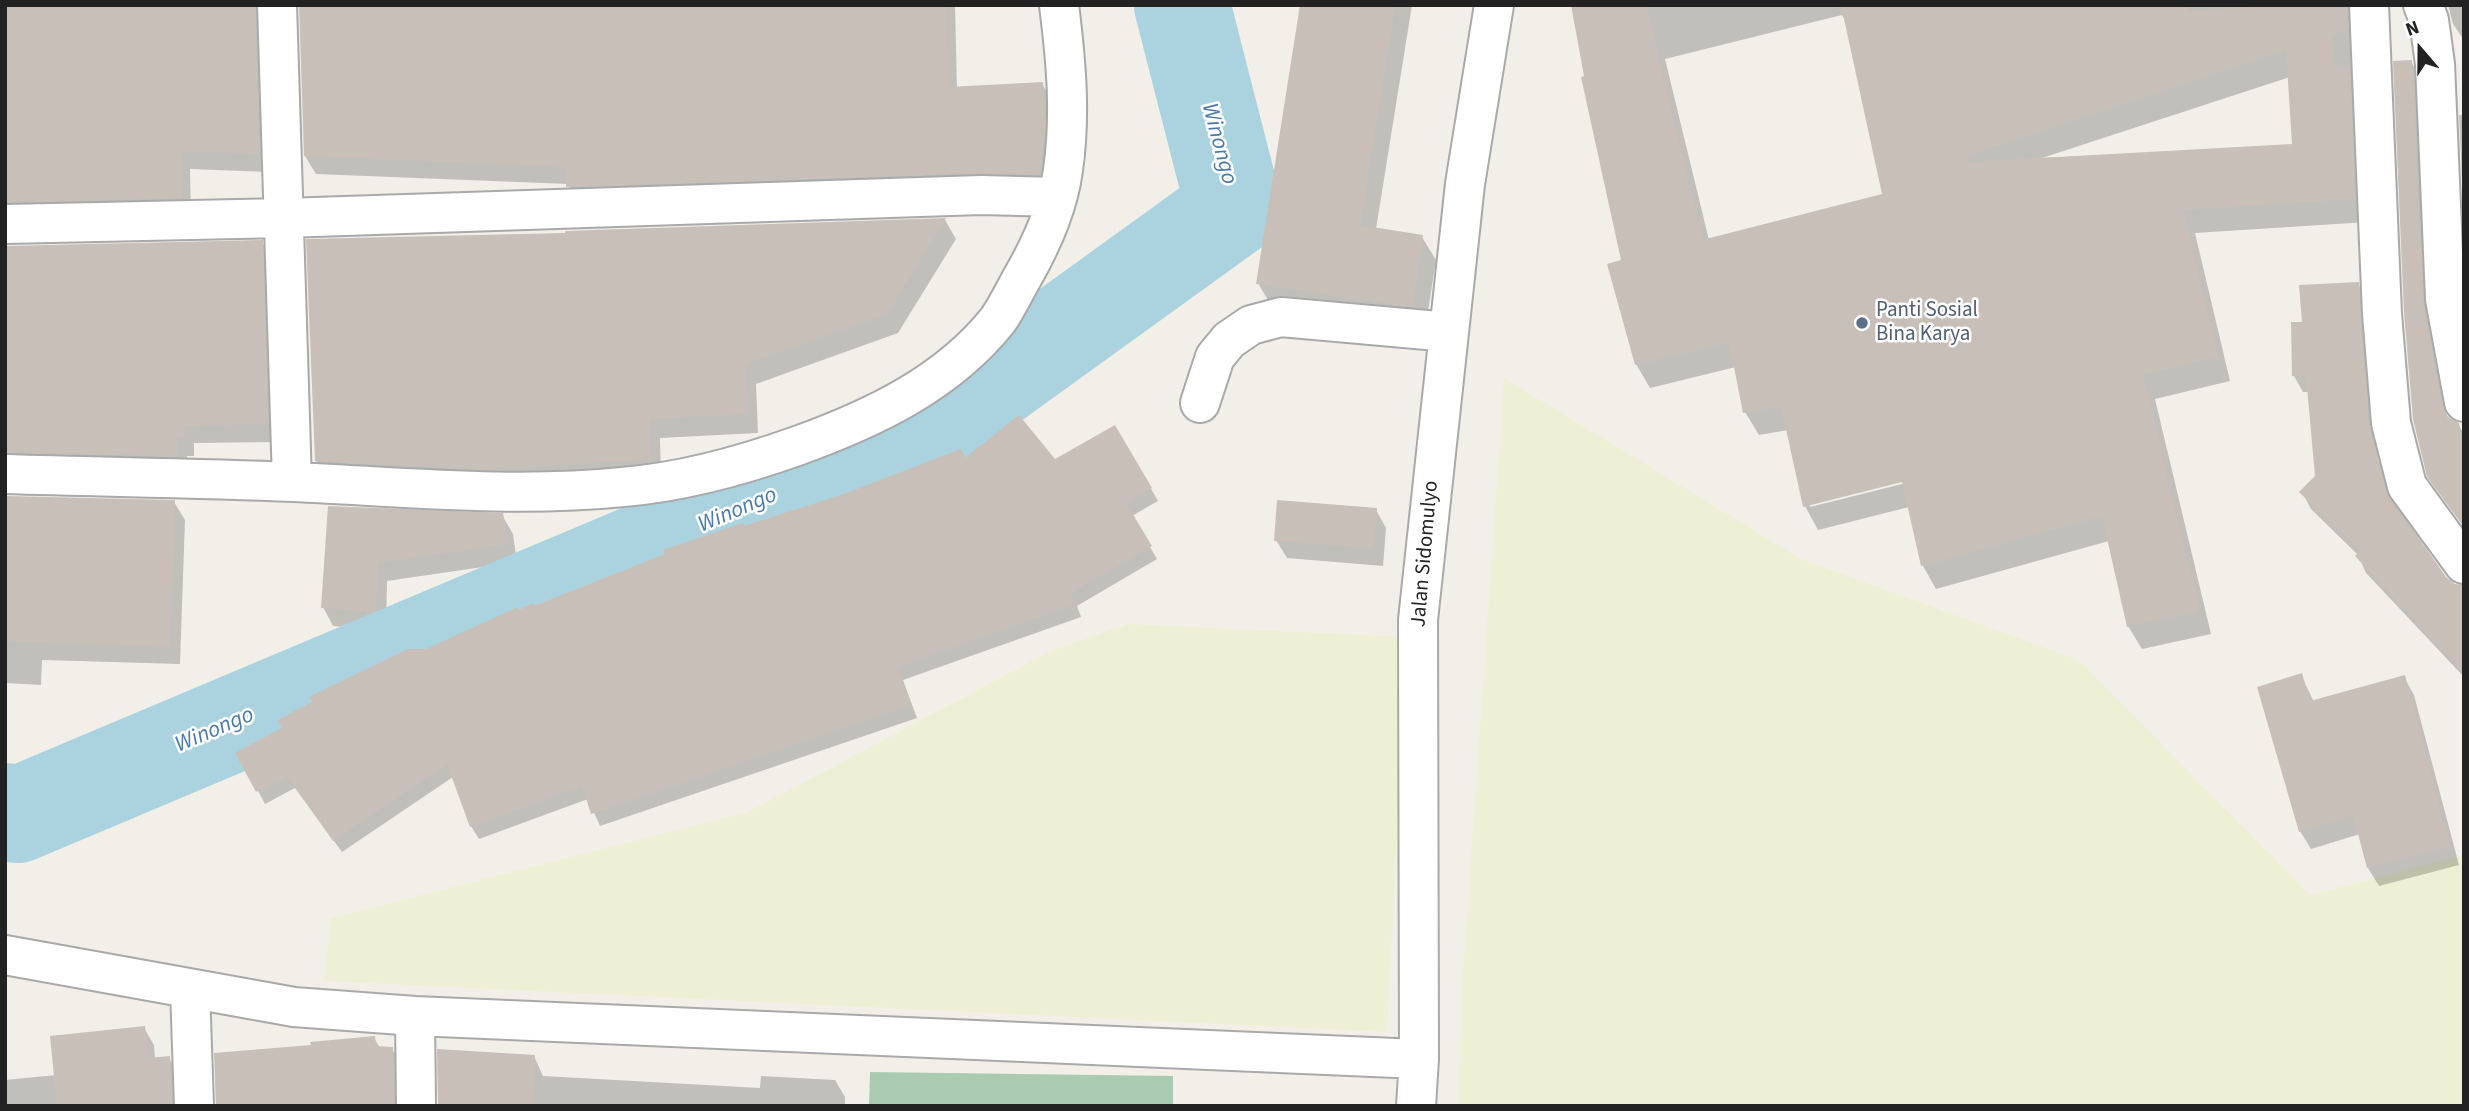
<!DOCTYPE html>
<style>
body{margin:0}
#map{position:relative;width:2469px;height:1111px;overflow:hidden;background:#f2efe9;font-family:"Source Sans 3",sans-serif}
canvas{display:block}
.frame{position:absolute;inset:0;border:7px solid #222;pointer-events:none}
.north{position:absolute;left:2385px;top:14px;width:70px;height:70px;-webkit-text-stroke:5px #fff;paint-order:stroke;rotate:340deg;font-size:19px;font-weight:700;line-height:28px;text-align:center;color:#222}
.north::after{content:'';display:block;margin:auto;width:24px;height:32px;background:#222;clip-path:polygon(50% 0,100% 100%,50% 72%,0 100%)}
</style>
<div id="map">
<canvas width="2469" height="1111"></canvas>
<div class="frame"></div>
<div class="north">N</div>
</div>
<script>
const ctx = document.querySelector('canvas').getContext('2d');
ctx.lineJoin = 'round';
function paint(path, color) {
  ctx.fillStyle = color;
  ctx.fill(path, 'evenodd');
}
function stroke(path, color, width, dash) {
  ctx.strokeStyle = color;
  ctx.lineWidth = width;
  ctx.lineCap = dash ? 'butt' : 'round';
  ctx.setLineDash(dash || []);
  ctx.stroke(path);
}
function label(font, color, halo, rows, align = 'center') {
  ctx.font = font + ' "Source Sans 3",sans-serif';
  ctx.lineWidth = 5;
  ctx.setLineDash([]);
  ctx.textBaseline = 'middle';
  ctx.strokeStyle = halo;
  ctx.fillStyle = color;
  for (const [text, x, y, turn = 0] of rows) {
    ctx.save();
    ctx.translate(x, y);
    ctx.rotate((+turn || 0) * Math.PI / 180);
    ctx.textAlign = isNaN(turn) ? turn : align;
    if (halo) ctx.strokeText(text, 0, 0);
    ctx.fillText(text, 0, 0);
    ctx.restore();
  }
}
const farmland = new Path2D(`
 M 1504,378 L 1801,559 L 2079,660 L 2310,895 L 2464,855 L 2464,1106 L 1458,1106 L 1462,987 Z
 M 1127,624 L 1407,637 L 1387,1032 L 324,981 L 331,918 L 748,812 L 1049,652 Z`);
const cemetery = new Path2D(`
 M 870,1072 L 1173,1076 L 1173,1106 L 869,1106 Z`);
const shadow = new Path2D(`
 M 5,5 L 275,5 L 269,172 L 190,169 L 191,216 L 5,223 Z
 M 301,5 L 955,5 L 957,88 L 1042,84 L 1053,102 L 1050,191 L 578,204 L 568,184 L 316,174 L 305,156 Z
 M 1302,5 L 1412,5 L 1376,229 L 1422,237 L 1436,260 L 1425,330 L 1272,307 L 1258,283 Z
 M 1573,5 L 2352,5 L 2368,222 L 2195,233 L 2230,381 L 2155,399 L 2211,634 L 2142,649 L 2128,626 L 2109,541 L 1936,589 L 1923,566 L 1909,507 L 1818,530 L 1805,506 L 1788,430 L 1759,435 L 1745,412 L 1736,367 L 1650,388 L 1636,364 L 1623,261 ZM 1842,15 L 1847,23 L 1885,195 L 1709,240 L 1665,59 ZM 2290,77 L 2293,146 L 2042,158 ZM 1910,478 L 1910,482 L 1810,507 L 1810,504 Z
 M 2448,5 L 2464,5 L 2464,40 L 2453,24 Z
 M 2411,62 L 2418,72 L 2428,312 L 2447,419 L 2458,424 L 2464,434 L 2464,526 L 2429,476 Z
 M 945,220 L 956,239 L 898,333 L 756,384 L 758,433 L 660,438 L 661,479 L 328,480 L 316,461 L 567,235 L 567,232 Z
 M 262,242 L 272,260 L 278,442 L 194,443 L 194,456 L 187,456 L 186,474 L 5,473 L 5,248 Z
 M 2358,284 L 2367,301 L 2378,443 L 2393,505 L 2445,578 L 2455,586 L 2464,586 L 2464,677 L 2366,573 L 2358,555 L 2311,509 L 2302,492 L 2317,476 L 2310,392 L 2303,392 L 2294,376 L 2304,323 Z
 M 1115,427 L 1158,501 L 1132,516 L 1157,559 L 1077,606 L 1081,617 L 903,680 L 917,718 L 600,826 L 588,799 L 479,839 L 471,826 L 453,777 L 342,852 L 295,788 L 265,804 L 238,753 L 284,729 L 377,672 L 519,612 L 743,527 L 965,460 L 1055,462 Z
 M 5,498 L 174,502 L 185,520 L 180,664 L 42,660 L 41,685 L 5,683 Z
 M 330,507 L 502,515 L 513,534 L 517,562 L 387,581 L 386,630 L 333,626 L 323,607 Z
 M 1376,510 L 1386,528 L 1383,566 L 1287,558 L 1276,540 Z
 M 2301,675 L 2314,702 L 2404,677 L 2414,695 L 2459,865 L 2379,886 L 2368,868 L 2360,834 L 2311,849 L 2300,831 Z
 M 144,1028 L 154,1045 L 155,1059 L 169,1058 L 179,1075 L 180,1106 L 5,1106 L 5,1080 L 56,1075 Z
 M 374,1038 L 380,1048 L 392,1049 L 402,1065 L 403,1106 L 218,1106 L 312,1047 Z
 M 534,1056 L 543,1076 L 760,1088 L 761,1076 L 835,1080 L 845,1097 L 845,1106 L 440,1106 Z`);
const river = new Path2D(`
 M 5,811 L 17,815 L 921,434 L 1234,208 L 1182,5`);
const building = new Path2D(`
 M 5,5 L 255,5 L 260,154 L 181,151 L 182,198 L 5,202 Z
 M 299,5 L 946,5 L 948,87 L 1043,82 L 1045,128 L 1040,174 L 980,173 L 566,187 L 566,167 L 304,156 Z
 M 1300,5 L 1395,5 L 1360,225 L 1423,235 L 1412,307 L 1256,284 Z
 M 1571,5 L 1646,5 L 1702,240 L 1882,194 L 1841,5 L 2187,5 L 2189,11 L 2284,5 L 2347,5 L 2348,30 L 2332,35 L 2333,66 L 2350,65 L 2355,199 L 2183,210 L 2218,357 L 2143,375 L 2199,611 L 2127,627 L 2102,516 L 1921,566 L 1902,482 L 1803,507 L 1781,406 L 1743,413 L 1729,342 L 1635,365 L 1607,264 L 1621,260 L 1581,77 L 1584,76 ZM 2286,50 L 2292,144 L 1968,162 L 1967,156 Z
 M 2412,60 L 2423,300 L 2442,406 L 2448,417 L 2459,423 L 2464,477 L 2464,527 L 2427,477 L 2413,419 L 2404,313 L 2393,61 Z
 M 2459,115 L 2464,115 L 2464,225 Z
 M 946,218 L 887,314 L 746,364 L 748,414 L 650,419 L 651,460 L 496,468 L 496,470 L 315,461 L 306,239 L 565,233 L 565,231 Z
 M 263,240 L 268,424 L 185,426 L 185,438 L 177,438 L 177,456 L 5,452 L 5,246 Z
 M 2359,282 L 2369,425 L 2386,491 L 2446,577 L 2455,584 L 2464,585 L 2464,673 L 2355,556 L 2360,551 L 2299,492 L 2315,476 L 2306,376 L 2292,376 L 2291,322 L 2302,322 L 2299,285 Z
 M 1019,415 L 1055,459 L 1115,425 L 1152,488 L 1126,503 L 1152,546 L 1071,593 L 1075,604 L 897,667 L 911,705 L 591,814 L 582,786 L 470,827 L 447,764 L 333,841 L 287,776 L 256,792 L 235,753 L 282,728 L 278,720 L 312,702 L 309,697 L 408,649 L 426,649 L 518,607 L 519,610 L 533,603 L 534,606 L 665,554 L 663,550 L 743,523 L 744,526 L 844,494 L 961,449 L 965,458 Z
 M 5,496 L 175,500 L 170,647 L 5,641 Z
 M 1277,500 L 1377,508 L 1373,548 L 1274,541 Z
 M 328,506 L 503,513 L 508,544 L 378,563 L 376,612 L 321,608 Z
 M 2302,673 L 2310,701 L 2405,675 L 2450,847 L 2367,868 L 2353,815 L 2299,832 L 2257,687 Z
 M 145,1026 L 148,1058 L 170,1056 L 172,1106 L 57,1106 L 50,1036 Z
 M 375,1036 L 376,1046 L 393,1047 L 394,1106 L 216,1106 L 214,1053 L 311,1045 L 310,1042 Z
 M 437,1049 L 535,1055 L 532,1106 L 438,1106 Z`);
const minor = new Path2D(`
 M 277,5 L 292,482
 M 2369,5 L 2382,314 L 2391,423 L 2407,486 L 2464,564
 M 2423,5 L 2429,20 L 2435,64 L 2445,299 L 2464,402
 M 5,224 L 284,218 L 981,195 L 1057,197
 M 1200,403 L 1215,357 L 1229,340 L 1251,325 L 1281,317 L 1449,332
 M 5,474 C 101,477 198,478 294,482 C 404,487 514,498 623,487 C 683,482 741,466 797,446 C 872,419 947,384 998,320 C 1007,307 1014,292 1022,278 C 1041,245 1058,208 1063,170 C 1071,115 1066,60 1059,5
 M 5,955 L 294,1007 L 415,1016 L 1419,1059
 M 190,989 L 194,1106
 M 415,1016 L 416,1106
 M 1416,1106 L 1419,1059 L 1418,620 L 1465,184 L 1494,5`);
const markers = [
 [1862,323,7,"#5c6f8a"]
];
const serviceNames = [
 ["Panti Sosial",1876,311],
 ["Bina Karya",1876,335]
];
const streetNames = [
 ["Jalan Sidomulyo",1426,554,-85]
];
const waterNames = [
 ["Winongo",1218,144,75],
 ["Winongo",738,511,-23],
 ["Winongo",215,731,-23]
];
paint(farmland, '#eef0d5');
paint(cemetery, '#aacbaf');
paint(shadow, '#0003');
stroke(river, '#aad3df', 96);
paint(building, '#c7bfb8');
stroke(minor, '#a9a9a9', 42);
stroke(minor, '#fff', 38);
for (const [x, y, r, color] of markers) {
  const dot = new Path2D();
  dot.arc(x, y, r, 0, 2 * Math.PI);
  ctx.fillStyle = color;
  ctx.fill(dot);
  stroke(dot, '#fff', 2.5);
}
label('21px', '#4e5e75', '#fff', serviceNames, 'left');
label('21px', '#222', '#fff', streetNames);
label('italic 23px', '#4a7aab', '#fff', waterNames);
</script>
